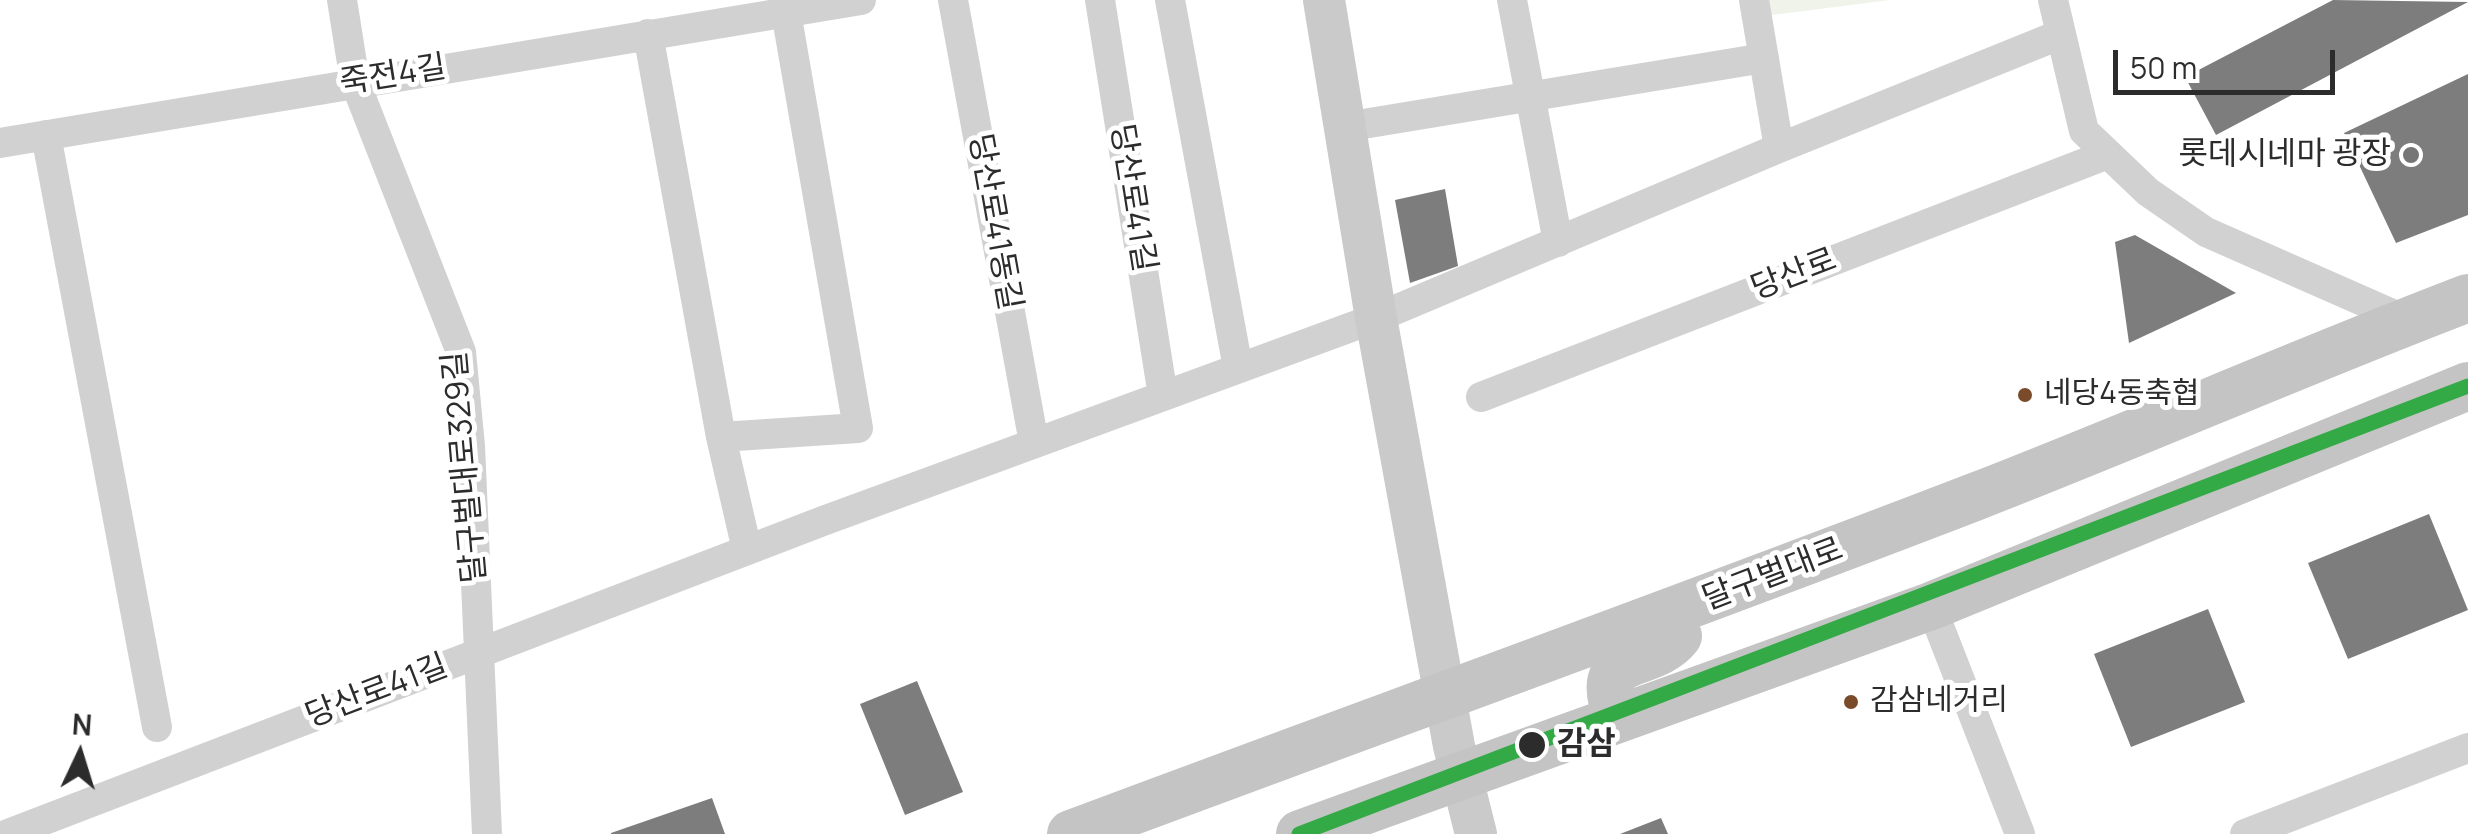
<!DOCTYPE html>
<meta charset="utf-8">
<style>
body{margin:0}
#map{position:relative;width:2468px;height:834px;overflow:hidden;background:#fff;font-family:Manrope,sans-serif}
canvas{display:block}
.north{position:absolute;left:30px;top:704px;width:100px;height:100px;-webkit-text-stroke:8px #fff;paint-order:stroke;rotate:4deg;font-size:28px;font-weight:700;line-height:40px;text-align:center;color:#2c2c2c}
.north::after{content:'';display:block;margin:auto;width:35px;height:45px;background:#2c2c2c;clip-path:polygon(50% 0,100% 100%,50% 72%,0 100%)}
.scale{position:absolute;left:2113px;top:50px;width:222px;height:45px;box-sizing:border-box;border:5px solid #2c2c2c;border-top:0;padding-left:12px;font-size:30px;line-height:35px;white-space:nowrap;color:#2c2c2c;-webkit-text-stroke:8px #fff;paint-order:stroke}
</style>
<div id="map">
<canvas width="2468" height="834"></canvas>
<div class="north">N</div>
<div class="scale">50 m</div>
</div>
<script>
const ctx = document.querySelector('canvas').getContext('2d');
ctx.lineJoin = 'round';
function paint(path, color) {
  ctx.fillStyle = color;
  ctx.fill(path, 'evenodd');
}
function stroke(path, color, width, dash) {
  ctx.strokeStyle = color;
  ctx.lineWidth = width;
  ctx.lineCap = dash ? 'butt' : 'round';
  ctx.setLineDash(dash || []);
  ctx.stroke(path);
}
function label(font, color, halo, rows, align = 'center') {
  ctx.font = font + ' Manrope,"Noto Sans KR",sans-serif';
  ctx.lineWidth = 10;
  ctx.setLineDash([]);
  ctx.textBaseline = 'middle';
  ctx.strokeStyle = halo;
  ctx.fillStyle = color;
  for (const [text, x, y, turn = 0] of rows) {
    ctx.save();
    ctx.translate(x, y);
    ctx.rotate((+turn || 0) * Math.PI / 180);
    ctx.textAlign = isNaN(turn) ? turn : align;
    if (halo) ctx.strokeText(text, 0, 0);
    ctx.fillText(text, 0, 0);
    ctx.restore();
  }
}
const green = new Path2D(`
 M 1754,0 L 1890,0 L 1757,17 Z`);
const building = new Path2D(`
 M 2333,0 L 2468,2 L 2216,135 L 2185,77 Z
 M 2468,74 L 2468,215 L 2396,243 L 2344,133 Z
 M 1445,189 L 1458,266 L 1410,283 L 1395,200 Z
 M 2135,235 L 2236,293 L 2129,343 L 2115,242 Z
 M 2429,514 L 2468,610 L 2348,659 L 2308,563 Z
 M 2208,609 L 2245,702 L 2131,747 L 2094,654 Z
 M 917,681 L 963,792 L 905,815 L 860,704 Z
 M 712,798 L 725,834 L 611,834 L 611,833 Z
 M 1661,818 L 1668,834 L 1620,834 Z`);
const street = new Path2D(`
 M 342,0 L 355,82 L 461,352 L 470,446 L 487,834
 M 953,0 L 1034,443
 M 1100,0 L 1163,396
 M 1170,0 L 1238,368
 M 1512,0 L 1558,242
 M 1754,0 L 1779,148
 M 2053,0 L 2084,131 L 2148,192 L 2206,232 L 2408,321
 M 648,34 L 721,437 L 747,550
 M 1345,127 L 1764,58
 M 46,135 L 157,727
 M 0,143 L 861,0
 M 1481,397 L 2108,154
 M 721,437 L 858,428 L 786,12
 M 1931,606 L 2020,834
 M 8,834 L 823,521 L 1376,318 L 1779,148 L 2059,35
 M 2245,834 L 2468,748`);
const secondary = new Path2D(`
 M 1324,0 L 1376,318 L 1454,746 L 1476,834`);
const primary = new Path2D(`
 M 1618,718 C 1589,648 1650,672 1678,636
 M 1071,834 C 1373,721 1676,612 1977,496 C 2142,432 2303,361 2468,298
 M 1300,834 L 1931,606 L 2468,386`);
const metro1 = new Path2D(`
 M 1299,834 L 2468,386`);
const markers = [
 [2411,155,10,"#767676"],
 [2025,395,9,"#7a4b2a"],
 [1851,702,9,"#7a4b2a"],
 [1532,745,15,"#2c2c2c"]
];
const busNames = [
 ["네당4동축협",2044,395],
 ["감삼네거리",1870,702]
];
const streetNames = [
 ["죽전4길",393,76,-9],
 ["당산로41길",1132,198,81],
 ["당산로41동길",994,222,80],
 ["당산로",1794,275,-21],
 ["달구벌대로329길",466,467,-95],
 ["달구벌대로",1773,575,-21],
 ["당산로41길",377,692,-21]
];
const poiNames = [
 ["롯데시네마 광장",2391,155]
];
const stopNames = [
 ["감삼",1557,745]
];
paint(green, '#f0f3ea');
paint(building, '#7d7d7d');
stroke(street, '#d1d1d1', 30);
stroke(secondary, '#cacaca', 42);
stroke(primary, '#c4c4c4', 48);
stroke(metro1, '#33aa46', 15);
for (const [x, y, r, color] of markers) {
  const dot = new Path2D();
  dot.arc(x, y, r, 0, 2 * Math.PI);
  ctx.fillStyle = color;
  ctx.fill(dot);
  stroke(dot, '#fff', 4);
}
label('30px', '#2c2c2c', '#fff', busNames, 'left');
label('32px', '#2c2c2c', '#fff', streetNames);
label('32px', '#2c2c2c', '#fff', poiNames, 'right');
label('bold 32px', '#2c2c2c', '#fff', stopNames, 'left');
</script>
